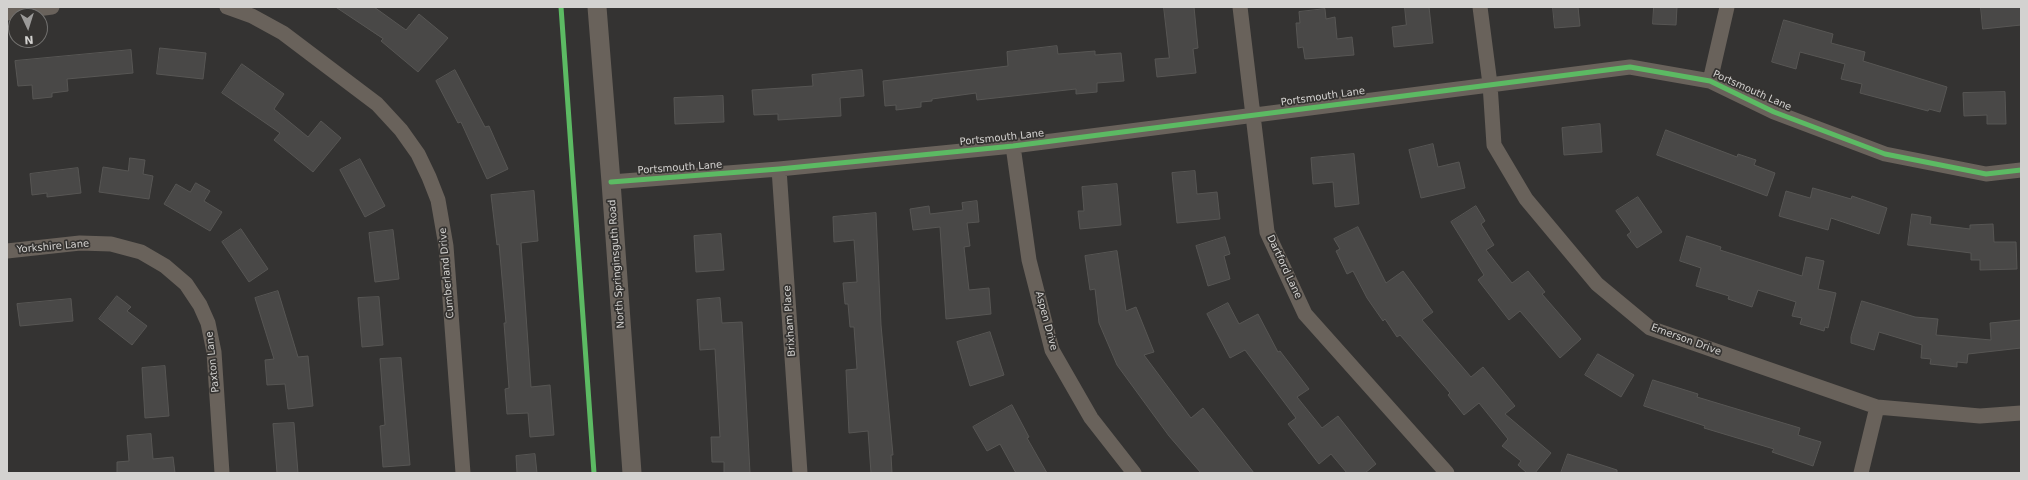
<!DOCTYPE html>
<style>
body{margin:0}
#map{position:relative;width:2028px;height:480px;overflow:hidden;background:#343332;font-family:"DejaVu Sans",sans-serif}
canvas{display:block}
.frame{position:absolute;inset:0;border:8px solid #d3d2d0;pointer-events:none}
.north{position:absolute;left:8px;top:8px;width:40px;height:40px;box-sizing:border-box;background:#353331;border:1px solid #747371;border-radius:50%;rotate:176deg;font-size:11px;font-weight:700;line-height:16px;text-align:center;color:#d3d2d0}
.north::after{content:'';display:block;margin:auto;width:14px;height:18px;background:#9b9a99;clip-path:polygon(50% 0,100% 100%,50% 72%,0 100%)}
</style>
<div id="map">
<canvas width="2028" height="480"></canvas>
<div class="frame"></div>
<div class="north">N</div>
</div>
<script>
const ctx = document.querySelector('canvas').getContext('2d');
ctx.lineJoin = 'round';
function paint(path, color) {
  ctx.fillStyle = color;
  ctx.fill(path, 'evenodd');
}
function stroke(path, color, width, dash) {
  ctx.strokeStyle = color;
  ctx.lineWidth = width;
  ctx.lineCap = dash ? 'butt' : 'round';
  ctx.setLineDash(dash || []);
  ctx.stroke(path);
}
function label(font, color, halo, rows, align = 'center') {
  ctx.font = font + ' "DejaVu Sans",sans-serif';
  ctx.lineWidth = 3.5;
  ctx.setLineDash([]);
  ctx.textBaseline = 'middle';
  ctx.strokeStyle = halo;
  ctx.fillStyle = color;
  for (const [text, x, y, turn = 0] of rows) {
    ctx.save();
    ctx.translate(x, y);
    ctx.rotate((+turn || 0) * Math.PI / 180);
    ctx.textAlign = isNaN(turn) ? turn : align;
    if (halo) ctx.strokeText(text, 0, 0);
    ctx.fillText(text, 0, 0);
    ctx.restore();
  }
}
const building = new Path2D(`
 M 336,7 L 374,7 L 406,30 L 419,14 L 448,38 L 418,72 L 381,41 L 383,39 Z
 M 1164,7 L 1194,7 L 1198,48 L 1193,49 L 1196,73 L 1157,77 L 1155,59 L 1169,58 Z
 M 1405,7 L 1429,7 L 1433,43 L 1394,47 L 1392,27 L 1406,25 Z
 M 1553,7 L 1578,7 L 1580,26 L 1555,28 Z
 M 1654,7 L 1677,7 L 1676,25 L 1653,24 Z
 M 1981,7 L 2021,7 L 2021,25 L 1983,29 Z
 M 1325,9 L 1326,19 L 1335,17 L 1337,39 L 1352,37 L 1354,55 L 1305,59 L 1303,47 L 1298,48 L 1296,23 L 1300,23 L 1299,12 Z
 M 1784,20 L 1833,34 L 1831,43 L 1865,52 L 1863,61 L 1947,87 L 1940,112 L 1929,109 L 1928,111 L 1860,93 L 1862,84 L 1841,79 L 1845,64 L 1800,52 L 1796,69 L 1772,62 Z
 M 1057,46 L 1058,54 L 1095,51 L 1095,55 L 1121,53 L 1124,81 L 1097,83 L 1097,92 L 1076,94 L 1076,89 L 977,100 L 976,93 L 932,99 L 932,101 L 921,102 L 921,107 L 896,110 L 896,105 L 885,106 L 883,81 L 1008,66 L 1007,52 Z
 M 160,48 L 206,53 L 203,79 L 157,74 Z
 M 131,50 L 133,73 L 67,79 L 68,91 L 52,93 L 52,97 L 33,99 L 32,85 L 18,86 L 15,61 Z
 M 242,64 L 284,94 L 274,109 L 308,137 L 321,121 L 341,138 L 313,172 L 274,140 L 280,133 L 222,93 Z
 M 455,70 L 485,127 L 489,126 L 508,169 L 487,179 L 461,122 L 458,123 L 436,81 Z
 M 862,70 L 864,96 L 840,98 L 841,116 L 778,120 L 778,114 L 754,115 L 752,90 L 813,86 L 812,75 Z
 M 2005,92 L 2006,124 L 1987,124 L 1987,115 L 1964,116 L 1963,93 Z
 M 723,96 L 724,122 L 675,124 L 674,98 Z
 M 1600,124 L 1602,152 L 1564,155 L 1562,128 Z
 M 1666,130 L 1737,157 L 1738,154 L 1756,160 L 1754,165 L 1775,173 L 1767,196 L 1657,155 Z
 M 1433,144 L 1438,167 L 1459,162 L 1465,188 L 1421,198 L 1409,150 Z
 M 1354,154 L 1359,204 L 1335,207 L 1333,182 L 1313,184 L 1311,158 Z
 M 130,158 L 145,160 L 143,174 L 153,176 L 149,199 L 99,192 L 103,167 L 128,171 Z
 M 360,159 L 385,206 L 365,217 L 340,170 Z
 M 78,168 L 81,193 L 47,197 L 47,193 L 32,195 L 30,174 Z
 M 1195,171 L 1197,194 L 1217,192 L 1220,219 L 1177,223 L 1172,173 Z
 M 196,183 L 210,191 L 204,201 L 222,212 L 210,231 L 164,204 L 176,184 L 190,192 Z
 M 1117,184 L 1121,225 L 1080,229 L 1078,211 L 1084,211 L 1082,187 Z
 M 1813,188 L 1851,199 L 1852,196 L 1887,208 L 1879,234 L 1831,218 L 1828,230 L 1779,216 L 1786,191 L 1810,198 Z
 M 534,191 L 538,241 L 521,243 L 531,387 L 550,385 L 554,435 L 530,437 L 528,413 L 507,414 L 505,389 L 509,388 L 504,323 L 506,323 L 499,244 L 497,245 L 491,195 Z
 M 1638,197 L 1662,232 L 1637,248 L 1627,235 L 1631,232 L 1616,211 Z
 M 977,201 L 979,222 L 967,223 L 970,246 L 964,247 L 969,290 L 989,288 L 991,314 L 946,319 L 940,227 L 913,230 L 910,209 L 929,206 L 930,214 L 963,210 L 962,203 Z
 M 1476,206 L 1485,221 L 1481,224 L 1494,245 L 1486,250 L 1512,283 L 1528,271 L 1545,292 L 1542,294 L 1581,339 L 1560,358 L 1520,311 L 1509,320 L 1478,280 L 1484,275 L 1451,222 Z
 M 876,213 L 881,325 L 893,455 L 891,455 L 892,473 L 871,473 L 868,431 L 849,433 L 846,370 L 857,369 L 854,327 L 850,327 L 848,304 L 845,304 L 843,283 L 857,282 L 854,240 L 834,242 L 833,217 Z
 M 1912,214 L 1931,217 L 1930,224 L 1970,229 L 1970,225 L 1993,224 L 1994,242 L 2016,242 L 2017,269 L 1980,270 L 1980,260 L 1971,260 L 1971,253 L 1908,245 Z
 M 1358,227 L 1386,283 L 1403,271 L 1433,312 L 1422,320 L 1471,377 L 1483,367 L 1515,406 L 1505,414 L 1551,453 L 1535,473 L 1527,473 L 1518,465 L 1521,461 L 1502,446 L 1508,439 L 1479,403 L 1464,415 L 1448,395 L 1450,393 L 1400,335 L 1397,337 L 1385,319 L 1383,321 L 1367,298 L 1353,271 L 1347,274 L 1336,251 L 1340,249 L 1334,239 Z
 M 241,229 L 268,269 L 249,282 L 222,242 Z
 M 393,230 L 399,279 L 375,282 L 369,233 Z
 M 721,234 L 724,270 L 696,272 L 694,236 Z
 M 1687,236 L 1721,247 L 1720,250 L 1802,276 L 1806,257 L 1824,261 L 1818,289 L 1836,293 L 1828,328 L 1825,327 L 1824,331 L 1800,324 L 1802,318 L 1792,316 L 1796,302 L 1758,290 L 1752,307 L 1728,299 L 1729,296 L 1696,286 L 1701,268 L 1680,261 Z
 M 1225,237 L 1230,254 L 1224,256 L 1230,279 L 1208,286 L 1196,246 Z
 M 1117,251 L 1126,311 L 1136,307 L 1154,352 L 1144,355 L 1191,418 L 1203,408 L 1254,473 L 1201,473 L 1169,436 L 1117,365 L 1099,323 L 1095,289 L 1090,290 L 1085,256 Z
 M 278,291 L 298,357 L 308,356 L 313,406 L 288,409 L 285,384 L 267,385 L 265,360 L 274,359 L 255,298 Z
 M 117,296 L 131,307 L 127,311 L 147,326 L 132,345 L 99,319 Z
 M 379,297 L 383,345 L 362,347 L 358,298 Z
 M 720,298 L 722,323 L 742,322 L 750,473 L 724,473 L 724,462 L 712,462 L 711,437 L 720,437 L 715,349 L 700,350 L 697,300 Z
 M 71,299 L 73,321 L 20,326 L 17,304 Z
 M 1862,301 L 1915,317 L 1938,319 L 1936,335 L 1991,340 L 1990,323 L 2021,320 L 2021,348 L 1968,354 L 1967,363 L 1957,362 L 1957,367 L 1930,364 L 1931,359 L 1921,358 L 1922,345 L 1879,332 L 1874,350 L 1851,343 L 1851,337 Z
 M 1228,303 L 1239,324 L 1258,314 L 1278,352 L 1280,351 L 1309,389 L 1297,397 L 1322,428 L 1338,416 L 1376,464 L 1365,473 L 1347,473 L 1331,454 L 1319,464 L 1288,424 L 1296,418 L 1245,350 L 1230,358 L 1207,314 Z
 M 990,332 L 1004,375 L 970,386 L 957,342 Z
 M 1598,354 L 1634,375 L 1621,397 L 1585,375 Z
 M 401,358 L 410,465 L 383,467 L 380,426 L 385,425 L 380,359 Z
 M 165,366 L 169,416 L 145,418 L 142,368 Z
 M 1653,380 L 1698,394 L 1697,397 L 1800,428 L 1798,435 L 1821,442 L 1813,466 L 1772,452 L 1774,449 L 1704,428 L 1705,426 L 1644,406 Z
 M 1012,405 L 1029,437 L 1027,438 L 1047,473 L 1016,473 L 1000,444 L 987,451 L 973,427 Z
 M 294,423 L 298,473 L 277,473 L 273,424 Z
 M 151,434 L 153,459 L 173,457 L 175,473 L 117,473 L 117,462 L 129,461 L 127,436 Z
 M 535,454 L 537,473 L 517,473 L 516,456 Z
 M 1568,454 L 1617,470 L 1617,473 L 1561,473 Z`);
const minor = new Path2D(`
 M 227,7 L 252,16 L 283,33 L 377,104 L 401,130 L 418,154 L 429,177 L 438,200 L 446,246 L 463,473
 M 1240,7 L 1267,232 L 1305,314 L 1447,473
 M 1480,7 L 1490,84 L 1494,145 L 1526,199 L 1597,284 L 1650,328 L 1877,407 L 1980,416 L 2021,413
 M 7,13 L 52,7
 M 1710,81 L 1727,7
 M 1013,146 L 1029,260 L 1052,350 L 1091,418 L 1134,473
 M 779,169 L 800,473
 M 611,182 L 779,169 L 1013,146 L 1630,67 L 1710,81 L 1774,112 L 1885,154 L 1986,174 L 2021,170
 M 7,251 L 80,243 L 111,244 L 141,252 L 165,266 L 186,284 L 200,305 L 208,323 L 214,352 L 222,473
 M 1861,473 L 1877,407`);
const tertiary = new Path2D(`
 M 597,7 L 611,182 L 632,473`);
const cycleway = new Path2D(`
 M 561,7 L 594,473
 M 611,182 L 779,169 L 1013,146 L 1630,67 L 1710,81 L 1774,112 L 1885,154 L 1986,174 L 2021,170`);
const streetNames = [
 ["Portsmouth Lane",1752,91,24],
 ["Portsmouth Lane",1323,97,-8],
 ["Portsmouth Lane",1002,138,-6],
 ["Portsmouth Lane",680,168,-4],
 ["Yorkshire Lane",53,247,-5],
 ["North Springinsguth Road",617,264,-94],
 ["Dartford Lane",1284,267,65],
 ["Cumberland Drive",447,273,-95],
 ["Brixham Place",790,321,-94],
 ["Aspen Drive",1046,321,75],
 ["Emerson Drive",1686,340,20],
 ["Paxton Lane",213,362,-96]
];
paint(building, '#494847');
stroke(building, '#575654', 1);
stroke(minor, '#69625b', 15);
stroke(tertiary, '#69625b', 19);
stroke(cycleway, '#5cba63', 5);
label('10px', '#d3d2d0', '#353331', streetNames);
</script>
